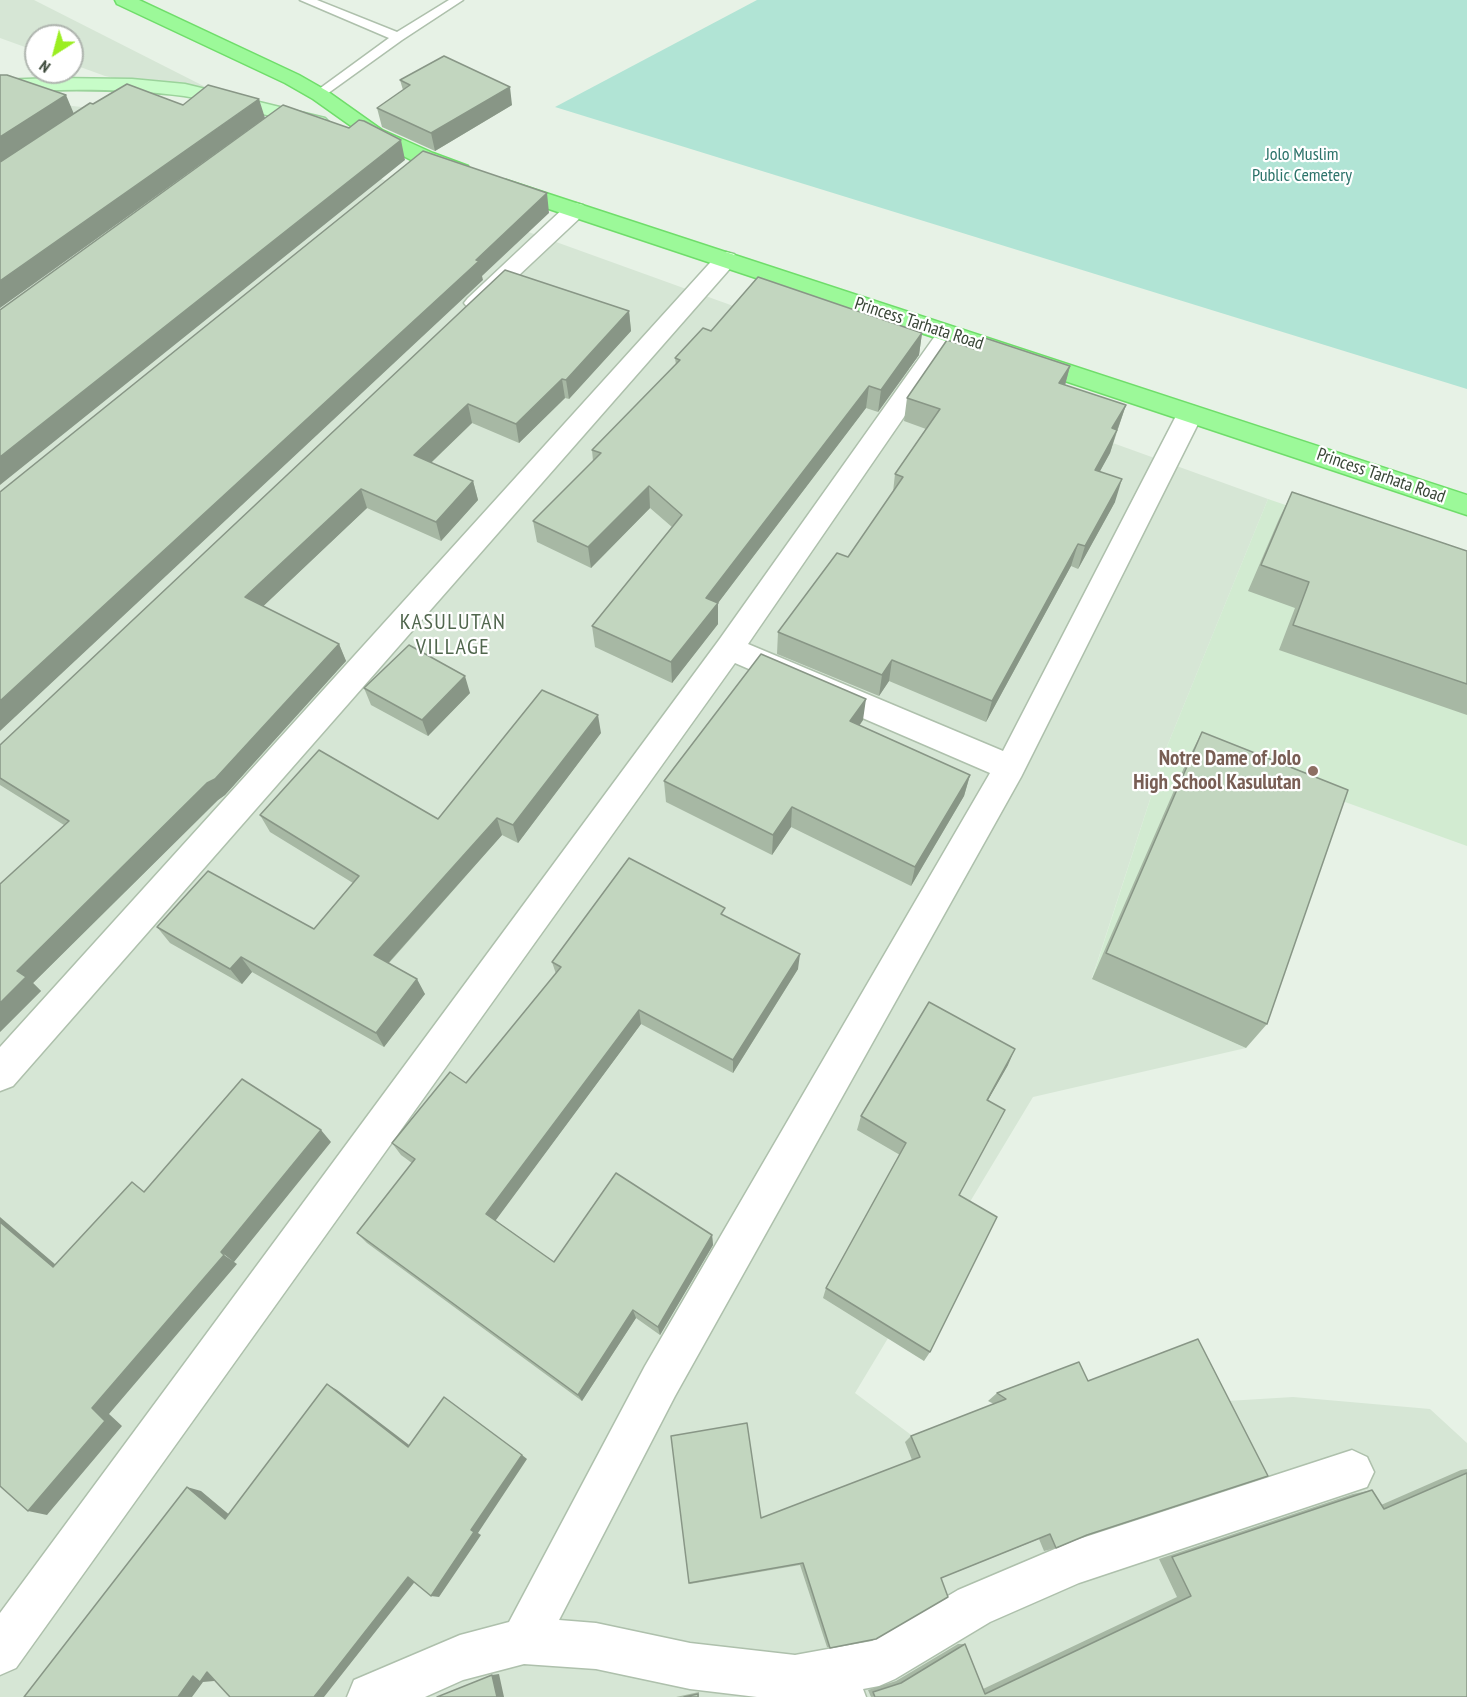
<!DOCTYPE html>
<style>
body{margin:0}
#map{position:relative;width:1467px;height:1697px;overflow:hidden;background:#e7f2e6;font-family:"PT Sans Narrow",sans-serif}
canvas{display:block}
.north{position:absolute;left:24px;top:24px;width:60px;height:60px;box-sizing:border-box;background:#fff;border:2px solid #afb5af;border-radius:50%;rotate:216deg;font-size:16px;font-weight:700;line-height:24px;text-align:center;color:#384536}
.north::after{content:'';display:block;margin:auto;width:21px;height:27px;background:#9bee21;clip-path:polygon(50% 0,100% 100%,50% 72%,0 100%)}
</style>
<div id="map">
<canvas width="1467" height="1697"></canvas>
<div class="north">N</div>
</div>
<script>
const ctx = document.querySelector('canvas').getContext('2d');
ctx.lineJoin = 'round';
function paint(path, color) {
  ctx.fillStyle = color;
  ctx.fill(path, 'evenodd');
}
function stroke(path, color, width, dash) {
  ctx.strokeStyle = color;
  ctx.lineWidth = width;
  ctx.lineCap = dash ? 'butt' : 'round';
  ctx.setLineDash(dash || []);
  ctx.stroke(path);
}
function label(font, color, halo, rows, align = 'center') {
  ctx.font = font + ' "PT Sans Narrow",sans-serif';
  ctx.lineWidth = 4.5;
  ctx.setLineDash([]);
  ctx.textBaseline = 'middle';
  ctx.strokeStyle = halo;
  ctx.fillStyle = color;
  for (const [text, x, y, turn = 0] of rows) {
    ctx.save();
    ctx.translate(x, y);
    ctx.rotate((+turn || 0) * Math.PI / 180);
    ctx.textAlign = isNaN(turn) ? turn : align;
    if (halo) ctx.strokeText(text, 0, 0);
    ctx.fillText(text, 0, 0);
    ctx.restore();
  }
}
const residential = new Path2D(`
 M 0,0 L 34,0 L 241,105 L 105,76 L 72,64 L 72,36 L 36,36 L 36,51 L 0,38 Z
 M 36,102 L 164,116 L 304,151 L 1268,499 L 1168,744 L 1092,978 L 1246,1048 L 1033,1097 L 855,1393 L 930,1449 L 1062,1411 L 1293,1397 L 1430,1409 L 1467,1443 L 1467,1697 L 0,1697 L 0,103 Z`);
const education = new Path2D(`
 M 1268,499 L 1467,567 L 1467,846 L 1334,798 L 1246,1048 L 1092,979 L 1168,744 Z`);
const green = new Path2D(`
 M 757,0 L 1467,0 L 1467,389 L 555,107 Z`);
const lane = new Path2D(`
 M 300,0 L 317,0 L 397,32 L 449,0 L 463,0 L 402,40 L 320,99 L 313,95 L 315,92 L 389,38 Z`);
const street = new Path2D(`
 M 575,203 L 583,205 L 586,210 L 583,215 L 484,308 L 476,310 L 468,308 L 464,303 L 468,298 L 567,205 Z
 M 726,252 L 734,254 L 738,259 L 734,264 L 13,1086 L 0,1091 L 0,1047 L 718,254 Z
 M 949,326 L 958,329 L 961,334 L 748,644 L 1003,751 L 1177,414 L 1181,408 L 1190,405 L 1199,408 L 1203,414 L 1021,777 L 675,1396 L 559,1620 L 596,1623 L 690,1643 L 795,1655 L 872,1641 L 958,1590 L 1076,1540 L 1352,1450 L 1367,1457 L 1374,1472 L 1367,1487 L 1079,1583 L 990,1622 L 895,1679 L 879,1686 L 863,1689 L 866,1697 L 757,1697 L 690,1689 L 596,1669 L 524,1664 L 463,1680 L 425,1697 L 347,1697 L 354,1680 L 460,1635 L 509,1622 L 645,1366 L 990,773 L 735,663 L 16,1668 L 0,1675 L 0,1613 L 719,640 L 940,329 Z`);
const secondary = new Path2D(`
 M 53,78 L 132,79 L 185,84 L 325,118 L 329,122 L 325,126 L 318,128 C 273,118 229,103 184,96 C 123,88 61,89 0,92 L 0,80 Z`);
const primary = new Path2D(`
 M 115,0 L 139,0 L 299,75 L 327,91 L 382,130 L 433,153 L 468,166 L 471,171 L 468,176 L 460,178 L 452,176 L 417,163 L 368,138 L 313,99 L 285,83 L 117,4 Z
 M 506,180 L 1467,495 L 1467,515 L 498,192 L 495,187 L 498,182 Z`);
const wall = new Path2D(`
 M 400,80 L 512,105 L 435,151 L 382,127 L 377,108 L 403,90 Z
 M 505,270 L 629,311 L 631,331 L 569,399 L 565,398 L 519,443 L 472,423 L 431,463 L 473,481 L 478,500 L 441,541 L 367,508 L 263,606 L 339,644 L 346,661 L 225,795 L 218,800 L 33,983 L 41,991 L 0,1032 L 64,825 L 0,785 L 0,745 Z
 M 711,331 L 922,333 L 919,355 L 878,412 L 866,408 L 718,603 L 718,624 L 672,683 L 595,647 L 592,626 L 672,527 L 650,508 L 591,568 L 537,542 L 533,521 L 593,461 L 592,450 L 676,365 L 675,358 Z
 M 974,349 L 1070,366 L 1065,385 L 1126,405 L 1110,453 L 1100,471 L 1115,502 L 1078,569 L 1071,566 L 986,722 L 889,681 L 879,696 L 777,654 L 778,632 L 848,557 L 893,492 L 895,474 L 926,429 L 904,421 L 907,398 Z
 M 1292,492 L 1467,551 L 1467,715 L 1279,650 L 1295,608 L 1248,591 L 1279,519 Z
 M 364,688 L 470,693 L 428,736 L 371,705 Z
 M 863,720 L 859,726 L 970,775 L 964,796 L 911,886 L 791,827 L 772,855 L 666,802 L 664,781 Z
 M 1202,732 L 1267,1024 L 1246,1048 L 1092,979 L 1186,763 Z
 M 601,733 L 518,843 L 502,835 L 389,963 L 425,994 L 384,1047 L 252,972 L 242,984 L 170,943 L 157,927 L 314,929 L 353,883 L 270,832 L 260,815 L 438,819 Z
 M 725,916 L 798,969 L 733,1073 L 641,1024 L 495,1220 L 554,1262 L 712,1235 L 713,1245 L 660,1335 L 636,1318 L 582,1401 L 367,1243 L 357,1233 L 412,1163 L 401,1155 L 392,1143 L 466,1083 L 556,974 L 552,962 Z
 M 1008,1065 L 988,1100 L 960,1195 L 930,1352 L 924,1361 L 823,1298 L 826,1288 L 900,1155 L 857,1130 L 861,1116 Z
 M 1079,1362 L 1087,1535 L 1056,1548 L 1044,1551 L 1039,1539 L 941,1578 L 830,1648 L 827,1647 L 800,1565 L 690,1584 L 689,1583 L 761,1518 L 912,1460 L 905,1442 L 911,1436 L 994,1404 L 988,1401 L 997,1393 Z
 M 1467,1469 L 1467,1697 L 871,1697 L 868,1690 L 896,1681 L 958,1644 L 965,1644 L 983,1689 L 1177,1597 L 1159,1559 L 1353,1494 L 1372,1490 L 1381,1505 L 1461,1470 Z
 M 699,1692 L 699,1697 L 676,1697 Z`);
const shadedWall = new Path2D(`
 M 510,87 L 512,105 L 435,151 L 431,133 Z
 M 66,95 L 74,114 L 0,162 L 0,137 Z
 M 259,99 L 265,118 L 0,308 L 0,281 Z
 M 401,140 L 405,160 L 0,485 L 0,457 Z
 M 547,193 L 549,213 L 482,276 L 483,280 L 0,731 L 0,701 Z
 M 629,311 L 631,331 L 569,399 L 566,380 Z
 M 922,333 L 919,355 L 878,412 L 881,390 Z
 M 1070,366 L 1064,389 L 1059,383 Z
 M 562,379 L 565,398 L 519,443 L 516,424 Z
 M 869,386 L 866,408 L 718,603 L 718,624 L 672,683 L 671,662 L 706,598 Z
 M 468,404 L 472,423 L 419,474 L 414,455 Z
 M 1126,405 L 1118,428 L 1105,451 L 1112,428 Z
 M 1117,430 L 1110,453 L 1088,493 L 1095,470 Z
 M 1122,479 L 1115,502 L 1078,569 L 1085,546 Z
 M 473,481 L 478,500 L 441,541 L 436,522 Z
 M 649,486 L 650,508 L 591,568 L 588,547 Z
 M 361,489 L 367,508 L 254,615 L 245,597 Z
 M 1078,544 L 1071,566 L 986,722 L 992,701 Z
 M 339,644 L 346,661 L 225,795 L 218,800 L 33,983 L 41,991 L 0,1032 L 0,1003 L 17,971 Z
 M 892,660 L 889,681 L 879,696 L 882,675 Z
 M 465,676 L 470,693 L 428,736 L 422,720 Z
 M 866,699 L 863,720 L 847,743 L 850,721 Z
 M 598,715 L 601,733 L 518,843 L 513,825 Z
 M 970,775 L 964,796 L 911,886 L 915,867 Z
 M 792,807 L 791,827 L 772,855 L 773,835 Z
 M 497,818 L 502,835 L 382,970 L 374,955 Z
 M 800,954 L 798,969 L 733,1073 L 733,1060 Z
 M 241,957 L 252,972 L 242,984 L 230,969 Z
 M 417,979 L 425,994 L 384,1047 L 376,1033 Z
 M 639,1010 L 641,1024 L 493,1224 L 486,1214 Z
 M 1015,1049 L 1008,1065 L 980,1114 L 987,1100 Z
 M 321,1130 L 331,1142 L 234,1262 L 221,1252 Z
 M 0,1217 L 70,1277 L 53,1267 L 0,1222 Z
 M 712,1235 L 713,1245 L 660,1335 L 658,1327 Z
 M 224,1255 L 237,1264 L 109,1414 L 122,1426 L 47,1515 L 28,1511 L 92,1408 Z
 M 633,1310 L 636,1318 L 582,1401 L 578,1395 Z
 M 327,1384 L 337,1390 L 417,1451 L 408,1447 Z
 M 522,1455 L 527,1459 L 478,1533 L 481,1535 L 439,1597 L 431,1596 L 471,1530 Z
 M 187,1487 L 201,1491 L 238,1522 L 225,1519 Z
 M 408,1577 L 417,1579 L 324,1697 L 314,1697 Z
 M 221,1671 L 214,1681 L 203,1682 L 192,1697 L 178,1697 L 193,1676 L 207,1672 Z
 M 499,1674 L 504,1697 L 497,1697 L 492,1675 Z`);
const building = new Path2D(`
 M 444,56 L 510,87 L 431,133 L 377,108 L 410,85 L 400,80 Z
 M 0,75 L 7,75 L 66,95 L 0,137 Z
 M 127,84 L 183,105 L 208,85 L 259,99 L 0,281 L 0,162 L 90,103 L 93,104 Z
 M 283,105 L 349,128 L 359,120 L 364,121 L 401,140 L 0,457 L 0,310 Z
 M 423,151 L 547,193 L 476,260 L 479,261 L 0,701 L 0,492 Z
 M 505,270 L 629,311 L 566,380 L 562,379 L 516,424 L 468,404 L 414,455 L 473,481 L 436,522 L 361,489 L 245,597 L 339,644 L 215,779 L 207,783 L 17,971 L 26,977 L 0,1003 L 0,884 L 69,821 L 0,778 L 0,745 Z
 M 758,277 L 922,333 L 881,390 L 869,386 L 706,598 L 718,603 L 671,662 L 592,626 L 682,515 L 649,486 L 588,547 L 533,521 L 601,453 L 592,450 L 680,360 L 675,358 L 703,328 L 711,331 Z
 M 982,337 L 1070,366 L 1059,383 L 1126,405 L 1112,428 L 1117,430 L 1095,470 L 1122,479 L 1085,546 L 1078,544 L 992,701 L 892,660 L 882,675 L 778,632 L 837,553 L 848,557 L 903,477 L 895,474 L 940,409 L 907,398 L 947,340 L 974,349 Z
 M 1292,492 L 1467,551 L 1467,684 L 1293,625 L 1309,582 L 1261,565 Z
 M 409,645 L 465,676 L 422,720 L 364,688 Z
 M 761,654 L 866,699 L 850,721 L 970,775 L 915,867 L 792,807 L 773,835 L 664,781 Z
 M 542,690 L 598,715 L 513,825 L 497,818 L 374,955 L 417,979 L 376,1033 L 241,957 L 230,969 L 157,927 L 208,871 L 314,929 L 359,876 L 260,815 L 319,750 L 438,819 Z
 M 1202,732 L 1348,790 L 1267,1024 L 1106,953 Z
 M 629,858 L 725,908 L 721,914 L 800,954 L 733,1060 L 639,1010 L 486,1214 L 554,1262 L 616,1173 L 712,1235 L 658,1327 L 633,1310 L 578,1395 L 357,1233 L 415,1159 L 392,1143 L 450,1072 L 466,1083 L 561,967 L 552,962 Z
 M 929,1002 L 1015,1049 L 987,1100 L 1005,1110 L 959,1195 L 997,1217 L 930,1352 L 826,1288 L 906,1143 L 861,1116 Z
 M 242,1079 L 321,1130 L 221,1252 L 224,1255 L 92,1408 L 105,1421 L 28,1511 L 0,1486 L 0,1222 L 53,1267 L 132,1182 L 144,1192 Z
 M 1198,1339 L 1268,1476 L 1087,1535 L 1056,1548 L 1050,1534 L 941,1578 L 948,1597 L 876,1639 L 830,1648 L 803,1563 L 689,1583 L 671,1436 L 747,1423 L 761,1518 L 920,1457 L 911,1436 L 1006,1399 L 997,1393 L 1079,1362 L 1088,1381 Z
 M 327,1384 L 408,1447 L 444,1397 L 522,1455 L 471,1530 L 474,1532 L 431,1596 L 408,1577 L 314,1697 L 230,1697 L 207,1672 L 200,1682 L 193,1676 L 178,1697 L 24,1697 L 187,1487 L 225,1519 Z
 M 1467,1473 L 1467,1697 L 875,1697 L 873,1692 L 901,1683 L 965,1644 L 985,1694 L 1191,1596 L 1172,1557 L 1372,1490 L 1384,1509 Z
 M 492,1675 L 497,1697 L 437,1697 Z
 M 698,1694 L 698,1697 L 684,1697 Z`);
const markers = [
 [1313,771,6,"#8d6e63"]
];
const farParknames = [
 ["Jolo Muslim",1302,155],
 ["Public Cemetery",1302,176]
];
const farStreetnames = [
 ["Princess Tarhata Road",919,324,18],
 ["Princess Tarhata Road",1381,476,19]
];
const educationNames = [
 ["Notre Dame of Jolo",1301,759],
 ["High School Kasulutan",1301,783]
];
const neighbourhoodNames = [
 ["KASULUTAN",453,623],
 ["VILLAGE",453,648]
];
paint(residential, '#d6e6d5');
paint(education, '#d2ebd1');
paint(green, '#b1e4d5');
stroke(lane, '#aec0ac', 3);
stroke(street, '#aec0ac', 3);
stroke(secondary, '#9bd39b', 3);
stroke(primary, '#6fdd6a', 3);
paint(lane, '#fff');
paint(street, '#fff');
paint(secondary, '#c7fcc8');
paint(primary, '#9cf999');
paint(wall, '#a7b8a4');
paint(shadedWall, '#889686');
paint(building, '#c2d6bf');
stroke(building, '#889686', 1.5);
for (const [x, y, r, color] of markers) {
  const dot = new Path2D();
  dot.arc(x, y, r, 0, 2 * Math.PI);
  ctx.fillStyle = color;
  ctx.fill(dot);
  stroke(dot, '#fff', 2);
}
label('18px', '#2c736a', '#fff', farParknames);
label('18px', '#384536', '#fff', farStreetnames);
label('bold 21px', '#785e54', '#fff', educationNames, 'right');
ctx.letterSpacing = '1.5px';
label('22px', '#51674e', '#fff', neighbourhoodNames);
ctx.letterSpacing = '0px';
</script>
